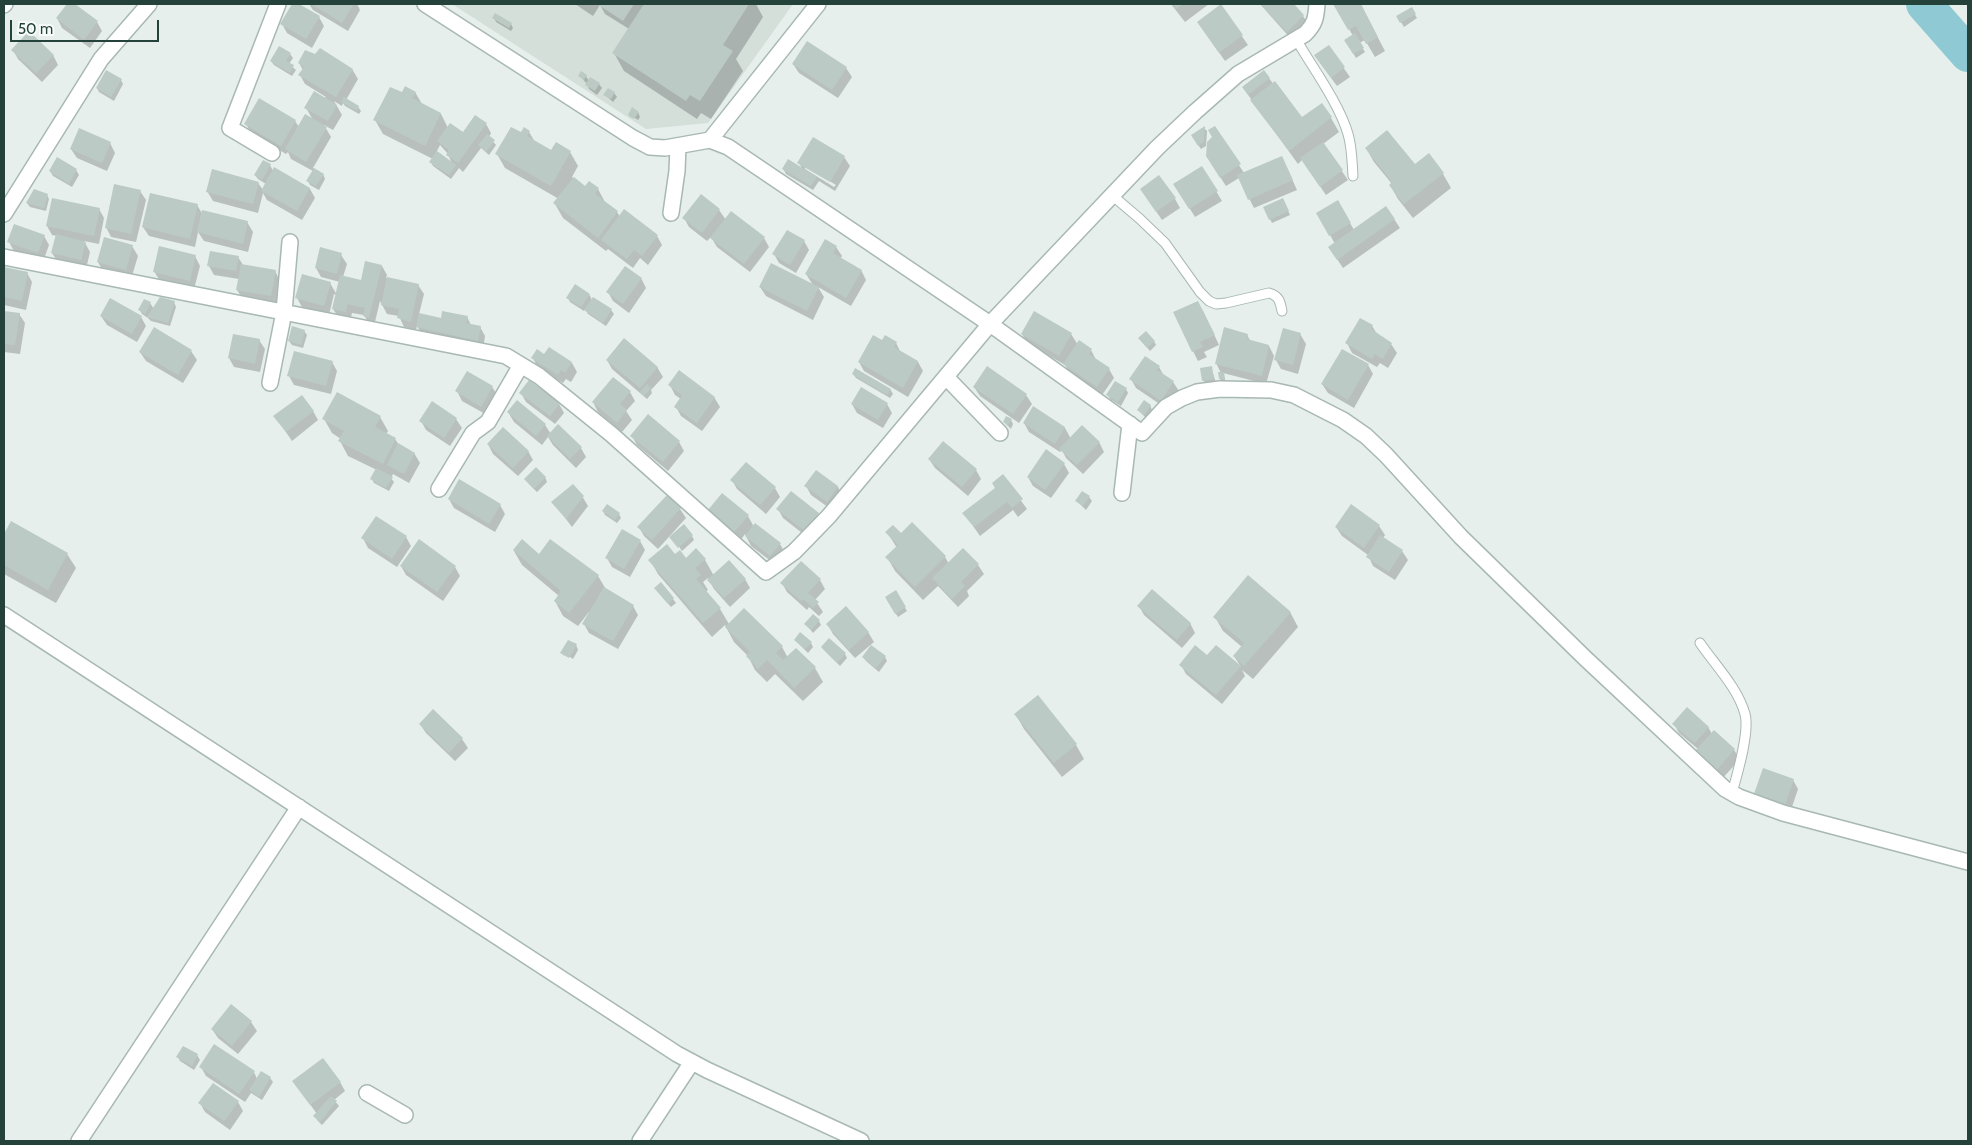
<!DOCTYPE html>
<style>
body{margin:0}
#map{position:relative;width:1972px;height:1145px;overflow:hidden;background:#e6efeb;font-family:Cabin,sans-serif}
canvas{display:block}
.frame{position:absolute;inset:0;border:5px solid #24423a;pointer-events:none}
.scale{position:absolute;left:10px;top:20px;width:149px;height:22px;box-sizing:border-box;border:2px solid #24423a;border-top:0;padding-left:6px;font-size:15px;line-height:18px;white-space:nowrap;color:#24423a;-webkit-text-stroke:4px #f7fbf9;paint-order:stroke}
</style>
<div id="map">
<canvas width="1972" height="1145"></canvas>
<div class="frame"></div>
<div class="scale">50 m</div>
</div>
<script>
const ctx = document.querySelector('canvas').getContext('2d');
ctx.lineJoin = 'round';
function paint(path, color) {
  ctx.fillStyle = color;
  ctx.fill(path, 'evenodd');
}
function stroke(path, color, width, dash) {
  ctx.strokeStyle = color;
  ctx.lineWidth = width;
  ctx.lineCap = dash ? 'butt' : 'round';
  ctx.setLineDash(dash || []);
  ctx.stroke(path);
}
const built = new Path2D(`
 M 452,4 L 793,4 L 708,123 L 646,129 Z`);
const shadow = new Path2D(`
 M 68,4 L 73,4 L 97,22 L 102,31 L 90,48 L 62,28 L 57,18 Z
 M 294,4 L 319,17 L 324,26 L 312,48 L 287,33 L 282,24 Z
 M 309,4 L 357,4 L 360,10 L 348,31 L 313,10 Z
 M 575,4 L 756,4 L 763,17 L 736,59 L 743,71 L 711,119 L 701,113 L 697,119 L 624,71 L 614,53 L 629,29 L 605,14 L 600,5 L 593,16 Z
 M 1171,4 L 1209,4 L 1185,22 Z
 M 1260,4 L 1292,4 L 1303,16 L 1309,25 L 1292,40 Z
 M 1335,4 L 1360,4 L 1385,51 L 1375,57 L 1365,40 L 1359,43 L 1365,52 L 1356,58 L 1346,41 L 1353,36 Z
 M 1221,6 L 1248,45 L 1225,61 L 1204,31 Z
 M 1411,8 L 1417,18 L 1404,27 L 1398,17 Z
 M 494,18 L 511,24 L 513,28 L 511,31 L 496,22 Z
 M 1328,46 L 1350,77 L 1337,86 L 1315,56 Z
 M 13,50 L 53,55 L 58,65 L 42,82 L 18,59 Z
 M 290,54 L 293,58 L 289,64 L 296,70 L 292,76 L 274,65 L 271,61 Z
 M 299,63 L 352,69 L 358,79 L 346,100 L 358,107 L 361,111 L 359,114 L 345,106 L 343,103 L 342,106 L 334,101 L 342,115 L 333,130 L 324,125 L 331,137 L 313,168 L 323,174 L 325,179 L 319,190 L 310,185 L 308,181 L 313,171 L 291,159 L 288,152 L 286,154 L 251,133 L 246,124 L 295,121 L 299,127 L 313,120 L 306,108 L 326,97 L 305,84 L 300,75 L 303,70 Z
 M 793,64 L 846,68 L 852,77 L 838,98 L 799,73 Z
 M 1264,72 L 1301,119 L 1331,118 L 1339,132 L 1323,144 L 1348,180 L 1326,195 L 1302,160 L 1298,164 L 1246,92 Z
 M 580,76 L 586,76 L 589,81 L 599,84 L 602,88 L 597,95 L 589,89 L 587,84 Z
 M 121,80 L 123,84 L 114,101 L 99,92 L 97,88 Z
 M 415,92 L 422,104 L 441,114 L 448,128 L 463,134 L 486,124 L 491,133 L 489,137 L 496,145 L 489,155 L 481,148 L 463,172 L 459,168 L 451,179 L 433,166 L 431,162 L 433,159 L 383,134 L 375,120 L 402,94 ZM 440,145 L 448,154 L 452,164 L 436,153 Z
 M 614,93 L 617,97 L 613,102 L 605,95 Z
 M 638,112 L 640,117 L 638,120 L 631,115 L 631,118 L 629,115 Z
 M 1204,128 L 1207,131 L 1206,146 L 1201,149 L 1192,136 Z
 M 1215,128 L 1244,173 L 1282,157 L 1297,190 L 1254,208 L 1239,178 L 1226,186 L 1213,166 Z
 M 529,132 L 535,142 L 552,151 L 570,152 L 578,166 L 572,177 L 586,188 L 590,182 L 598,189 L 606,204 L 617,212 L 620,217 L 657,236 L 662,245 L 648,265 L 640,258 L 633,268 L 608,249 L 606,251 L 563,218 L 555,204 L 559,199 L 505,168 L 497,154 L 521,134 Z
 M 814,139 L 844,157 L 850,166 L 835,191 L 819,181 L 813,190 L 786,174 L 784,170 L 803,170 L 799,163 ZM 805,166 L 836,185 L 834,187 L 805,169 Z
 M 110,143 L 115,153 L 107,171 L 77,158 L 71,149 Z
 M 1366,148 L 1414,166 L 1428,155 L 1443,174 L 1451,188 L 1413,218 L 1398,199 L 1390,185 L 1392,184 L 1374,162 Z
 M 58,159 L 76,170 L 79,175 L 72,187 L 53,176 L 50,171 Z
 M 270,165 L 273,171 L 310,189 L 315,198 L 302,220 L 267,200 L 263,193 L 258,213 L 213,201 L 207,191 L 258,183 L 263,190 L 266,184 L 258,179 L 255,175 Z
 M 1202,168 L 1222,201 L 1195,217 L 1175,184 Z
 M 140,191 L 146,200 L 136,242 L 111,237 L 106,227 Z
 M 47,195 L 49,199 L 46,211 L 30,207 L 27,203 Z
 M 1147,198 L 1175,199 L 1180,208 L 1162,220 Z
 M 1338,202 L 1354,230 L 1394,219 L 1400,228 L 1343,268 L 1335,256 L 1335,244 L 1318,213 Z
 M 1285,204 L 1290,215 L 1272,223 L 1270,219 Z
 M 197,205 L 203,215 L 247,222 L 253,232 L 248,252 L 204,241 L 198,232 L 195,247 L 149,236 L 143,227 Z
 M 99,209 L 104,218 L 99,244 L 84,241 L 90,252 L 86,269 L 58,262 L 52,253 L 57,236 L 52,235 L 47,226 Z
 M 719,210 L 726,220 L 764,238 L 769,247 L 750,272 L 717,247 L 711,237 L 707,241 L 689,227 L 684,218 Z
 M 44,236 L 49,245 L 43,262 L 14,251 L 9,242 Z
 M 804,241 L 809,250 L 796,273 L 779,263 L 774,254 Z
 M 132,246 L 138,256 L 131,279 L 103,271 L 98,262 Z
 M 836,247 L 842,256 L 840,259 L 861,270 L 866,280 L 851,306 L 818,287 L 824,297 L 813,320 L 766,296 L 760,287 L 813,285 L 806,274 Z
 M 341,255 L 347,264 L 343,277 L 362,281 L 382,266 L 387,275 L 386,278 L 418,285 L 424,294 L 419,314 L 442,319 L 467,317 L 471,325 L 480,327 L 485,336 L 483,349 L 423,336 L 417,326 L 416,330 L 404,327 L 399,316 L 387,314 L 380,301 L 374,326 L 370,325 L 364,315 L 352,313 L 350,321 L 339,318 L 333,309 L 337,295 L 334,294 L 329,315 L 302,307 L 297,298 L 330,283 L 337,295 L 340,282 L 321,277 L 316,268 Z
 M 195,256 L 200,266 L 194,289 L 160,281 L 154,271 Z
 M 238,257 L 243,265 L 275,271 L 280,281 L 276,305 L 243,299 L 237,290 L 239,279 L 214,275 L 209,266 Z
 M 4,268 L 27,273 L 32,282 L 26,310 L 4,305 Z
 M 641,278 L 646,288 L 629,313 L 613,301 L 608,292 Z
 M 589,294 L 592,300 L 611,310 L 614,314 L 606,326 L 588,314 L 585,309 L 584,311 L 570,302 L 568,298 Z
 M 145,300 L 150,303 L 154,309 L 174,302 L 176,307 L 170,326 L 151,321 L 148,318 L 142,314 L 140,310 Z
 M 1203,311 L 1219,345 L 1204,352 L 1207,357 L 1198,361 L 1193,351 Z
 M 4,312 L 19,314 L 25,323 L 20,354 L 4,352 Z
 M 101,316 L 141,317 L 146,326 L 137,342 L 107,325 Z
 M 1372,326 L 1377,334 L 1391,344 L 1397,353 L 1388,368 L 1380,363 L 1377,367 L 1352,353 L 1347,343 Z
 M 304,331 L 307,335 L 303,348 L 292,345 L 289,341 Z
 M 1022,334 L 1071,334 L 1078,345 L 1091,350 L 1096,360 L 1109,369 L 1114,378 L 1102,395 L 1070,373 L 1065,365 L 1027,343 Z
 M 1300,334 L 1306,344 L 1298,374 L 1281,369 L 1276,360 Z
 M 1247,335 L 1251,342 L 1269,346 L 1274,356 L 1266,384 L 1223,373 L 1226,383 L 1223,383 L 1220,379 L 1221,373 L 1216,363 Z
 M 1139,338 L 1154,341 L 1156,345 L 1150,351 Z
 M 259,340 L 265,349 L 260,372 L 234,367 L 229,358 Z
 M 882,342 L 896,343 L 901,353 L 918,362 L 923,371 L 908,397 L 864,371 L 859,362 Z
 M 191,351 L 197,360 L 183,383 L 146,361 L 140,352 Z
 M 533,358 L 572,363 L 577,372 L 571,382 L 566,379 L 563,383 L 538,368 Z
 M 607,360 L 657,367 L 663,377 L 651,390 L 652,393 L 647,399 L 612,369 Z
 M 332,362 L 337,371 L 331,394 L 294,385 L 289,376 Z
 M 1368,365 L 1373,374 L 1354,408 L 1328,393 L 1322,384 Z
 M 1159,367 L 1164,376 L 1173,382 L 1179,391 L 1167,409 L 1136,388 L 1131,379 Z
 M 1211,367 L 1216,383 L 1206,384 L 1203,380 Z
 M 468,373 L 492,387 L 498,396 L 487,415 L 462,401 L 457,391 Z
 M 853,374 L 890,389 L 893,394 L 890,398 L 856,378 Z
 M 670,385 L 714,397 L 720,407 L 702,431 L 681,416 L 676,407 L 681,399 L 675,395 Z
 M 974,387 L 1026,395 L 1032,404 L 1019,423 L 980,396 Z
 M 1126,389 L 1128,393 L 1121,406 L 1110,399 L 1108,395 Z
 M 630,392 L 635,401 L 626,411 L 632,420 L 622,432 L 598,412 L 593,402 Z
 M 521,393 L 559,404 L 564,413 L 555,424 L 526,402 Z
 M 432,403 L 456,419 L 462,428 L 450,446 L 426,430 L 421,421 Z
 M 852,404 L 887,404 L 892,413 L 883,428 L 857,413 Z
 M 1150,405 L 1152,410 L 1146,418 L 1138,410 Z
 M 1034,408 L 1065,428 L 1071,439 L 1099,442 L 1104,452 L 1083,474 L 1066,458 L 1062,450 L 1060,452 L 1029,432 L 1024,423 Z
 M 313,411 L 318,420 L 292,441 L 275,416 Z
 M 508,412 L 545,425 L 551,434 L 558,426 L 581,448 L 586,457 L 576,468 L 553,445 L 548,437 L 542,445 L 514,422 Z
 M 380,417 L 388,431 L 386,434 L 395,439 L 399,445 L 414,453 L 420,463 L 409,483 L 393,474 L 391,478 L 394,482 L 389,491 L 374,483 L 372,479 L 377,470 L 348,456 L 340,441 L 341,439 L 332,433 L 324,419 Z
 M 1011,420 L 1013,424 L 1011,429 L 1004,422 Z
 M 632,436 L 679,442 L 684,451 L 668,471 L 637,445 Z
 M 488,444 L 528,451 L 533,460 L 518,476 L 493,454 Z
 M 929,459 L 976,470 L 981,479 L 968,496 L 935,468 Z
 M 1064,464 L 1069,473 L 1051,498 L 1033,486 L 1028,477 Z
 M 816,471 L 838,487 L 843,496 L 832,510 L 811,495 L 806,486 Z
 M 1003,476 L 1027,509 L 1018,517 L 1013,510 L 980,536 L 964,513 L 996,489 Z
 M 545,477 L 547,482 L 537,492 L 528,483 Z
 M 732,480 L 775,488 L 780,497 L 766,514 L 737,489 Z
 M 1082,492 L 1089,497 L 1092,501 L 1086,510 L 1077,501 Z
 M 582,496 L 588,506 L 572,527 L 553,502 Z
 M 667,497 L 680,509 L 686,518 L 658,549 L 644,536 L 639,527 Z
 M 449,499 L 500,505 L 505,514 L 495,532 L 454,508 Z
 M 1351,506 L 1379,526 L 1385,535 L 1383,538 L 1402,551 L 1408,560 L 1395,580 L 1373,566 L 1368,555 L 1342,536 L 1336,527 Z
 M 778,509 L 818,514 L 823,523 L 811,540 L 783,518 Z
 M 709,510 L 748,516 L 754,527 L 780,544 L 785,553 L 776,565 L 751,546 L 745,534 L 740,541 L 714,519 Z
 M 603,511 L 619,514 L 621,518 L 617,523 L 605,515 Z
 M 11,523 L 67,554 L 76,568 L 56,603 L 4,574 L 4,537 Z
 M 912,524 L 945,557 L 949,564 L 963,550 L 978,565 L 984,574 L 967,591 L 969,596 L 958,607 L 938,586 L 923,600 L 895,571 L 887,557 L 897,548 L 887,532 L 901,535 Z
 M 692,536 L 694,540 L 682,551 L 676,542 Z
 M 406,537 L 411,546 L 397,567 L 368,548 L 363,538 Z
 M 550,541 L 598,576 L 607,591 L 633,606 L 638,615 L 618,649 L 589,633 L 584,624 L 590,613 L 589,612 L 578,626 L 563,616 L 555,601 L 559,596 L 522,565 L 514,551 L 540,556 Z
 M 640,541 L 645,550 L 630,577 L 612,567 L 607,558 Z
 M 675,556 L 686,559 L 705,560 L 714,576 L 745,579 L 750,588 L 730,607 L 714,589 L 708,578 L 703,582 L 708,590 L 706,591 L 720,609 L 729,624 L 782,647 L 788,658 L 815,668 L 823,682 L 803,701 L 775,674 L 767,682 L 755,670 L 748,656 L 734,642 L 725,625 L 712,637 L 658,574 L 650,560 Z
 M 401,566 L 455,567 L 460,576 L 443,601 L 406,575 Z
 M 820,580 L 825,589 L 815,600 L 823,612 L 819,616 L 809,607 L 807,610 L 787,592 L 782,583 Z
 M 661,584 L 676,603 L 671,607 L 658,592 Z
 M 895,592 L 907,611 L 898,617 L 886,598 Z
 M 1139,606 L 1190,623 L 1195,633 L 1182,648 L 1144,615 Z
 M 1290,612 L 1298,627 L 1253,679 L 1242,670 L 1245,676 L 1222,704 L 1186,674 L 1181,665 L 1207,657 L 1216,647 L 1241,667 L 1234,656 L 1242,647 L 1223,631 L 1215,617 Z
 M 819,621 L 821,625 L 813,633 L 806,624 Z
 M 828,625 L 868,632 L 874,642 L 855,658 L 833,634 Z
 M 795,640 L 811,643 L 813,647 L 808,653 Z
 M 576,645 L 578,650 L 573,659 L 564,653 L 564,656 L 562,653 Z
 M 822,648 L 845,654 L 847,658 L 840,666 Z
 M 863,657 L 885,657 L 887,661 L 879,672 L 866,661 Z
 M 1037,697 L 1076,745 L 1084,759 L 1062,777 L 1024,729 L 1016,715 Z
 M 433,711 L 462,739 L 468,748 L 455,761 L 426,733 L 420,724 Z
 M 1674,724 L 1708,727 L 1712,734 L 1714,732 L 1734,750 L 1740,759 L 1721,780 L 1698,749 L 1679,733 Z
 M 1793,780 L 1798,789 L 1790,813 L 1761,803 L 1755,794 Z
 M 251,1022 L 257,1031 L 238,1054 L 218,1038 L 212,1029 Z
 M 183,1047 L 197,1055 L 200,1060 L 194,1070 L 180,1061 L 178,1057 Z
 M 201,1067 L 254,1072 L 257,1079 L 270,1078 L 273,1082 L 262,1100 L 251,1093 L 245,1102 L 206,1076 Z
 M 294,1082 L 340,1082 L 345,1091 L 334,1100 L 339,1106 L 322,1125 L 317,1120 L 315,1116 L 317,1114 Z
 M 238,1102 L 243,1111 L 230,1130 L 205,1112 L 200,1103 Z`);
const river = new Path2D(`
 M 1924,4 L 1968,54`);
const building = new Path2D(`
 M 67,4 L 75,4 L 98,21 L 84,40 L 56,18 Z
 M 292,4 L 299,4 L 320,16 L 306,39 L 280,24 Z
 M 311,4 L 354,4 L 342,23 Z
 M 597,4 L 634,4 L 623,21 Z
 M 644,4 L 749,4 L 723,45 L 733,51 L 700,101 L 690,95 L 686,101 L 612,53 Z
 M 1172,4 L 1183,4 L 1176,9 Z
 M 1221,4 L 1243,35 L 1219,53 L 1197,22 Z
 M 1260,4 L 1294,4 L 1304,15 L 1287,32 Z
 M 1333,4 L 1361,4 L 1378,37 L 1366,44 L 1356,26 L 1348,30 Z
 M 1412,7 L 1416,14 L 1400,23 L 1396,16 Z
 M 495,13 L 512,23 L 509,28 L 492,18 Z
 M 29,31 L 54,55 L 36,73 L 11,50 Z
 M 1355,33 L 1364,48 L 1353,54 L 1344,40 Z
 M 807,41 L 847,67 L 832,90 L 792,64 Z
 M 1329,45 L 1345,67 L 1331,78 L 1314,55 Z
 M 279,46 L 291,53 L 286,61 L 294,65 L 290,73 L 270,61 Z
 M 320,48 L 353,69 L 336,97 L 298,75 L 304,67 L 298,63 L 305,50 L 315,54 Z
 M 106,70 L 122,79 L 111,97 L 96,88 Z
 M 1264,70 L 1270,78 L 1248,95 L 1242,87 Z
 M 581,71 L 587,75 L 584,80 L 578,76 Z
 M 590,77 L 600,83 L 595,91 L 585,85 Z
 M 1275,81 L 1302,117 L 1322,103 L 1332,117 L 1289,151 L 1250,100 Z
 M 405,86 L 416,92 L 412,98 L 441,113 L 425,146 L 373,120 L 390,87 L 402,92 Z
 M 608,88 L 615,92 L 611,99 L 603,95 Z
 M 314,91 L 337,105 L 328,121 L 304,108 Z
 M 344,97 L 359,106 L 357,111 L 341,102 Z
 M 259,98 L 296,120 L 281,146 L 244,124 Z
 M 632,107 L 639,112 L 634,119 L 628,115 Z
 M 305,114 L 327,127 L 306,162 L 285,149 Z
 M 475,115 L 487,123 L 458,163 L 446,155 L 449,150 L 437,141 L 450,123 L 463,132 Z
 M 1205,126 L 1204,142 L 1198,146 L 1191,135 Z
 M 1215,126 L 1241,164 L 1220,178 L 1206,156 L 1207,142 L 1212,137 L 1208,130 Z
 M 511,127 L 521,132 L 524,127 L 530,131 L 527,136 L 551,150 L 556,142 L 571,151 L 551,186 L 495,154 Z
 M 79,128 L 111,142 L 102,163 L 70,149 Z
 M 1387,130 L 1415,164 L 1429,153 L 1444,173 L 1404,204 L 1389,185 L 1392,182 L 1365,148 Z
 M 487,134 L 495,140 L 486,152 L 478,145 Z
 M 813,137 L 845,156 L 830,182 L 797,163 Z
 M 1323,142 L 1343,170 L 1320,187 L 1300,158 Z
 M 437,151 L 456,165 L 449,175 L 429,162 Z
 M 1282,156 L 1293,180 L 1248,200 L 1237,175 Z
 M 57,157 L 77,169 L 69,184 L 49,171 Z
 M 788,159 L 817,177 L 811,186 L 782,169 Z
 M 263,160 L 271,164 L 262,180 L 254,175 Z
 M 1202,166 L 1218,191 L 1189,209 L 1173,184 Z
 M 274,167 L 310,188 L 297,211 L 261,191 Z
 M 314,168 L 324,174 L 316,186 L 306,181 Z
 M 212,169 L 259,182 L 253,204 L 206,192 Z
 M 1159,175 L 1176,198 L 1156,212 L 1140,189 Z
 M 574,177 L 585,186 L 589,181 L 599,188 L 595,194 L 618,211 L 598,238 L 553,203 Z
 M 114,184 L 141,190 L 131,234 L 105,228 Z
 M 34,189 L 48,194 L 44,208 L 26,203 Z
 M 150,193 L 198,204 L 190,239 L 142,227 Z
 M 701,194 L 720,209 L 702,233 L 682,218 Z
 M 52,198 L 100,208 L 94,236 L 46,226 Z
 M 1283,198 L 1289,211 L 1269,220 L 1263,207 Z
 M 1338,200 L 1351,223 L 1329,236 L 1316,213 Z
 M 1386,206 L 1395,219 L 1337,260 L 1328,247 Z
 M 624,209 L 658,235 L 642,256 L 634,250 L 627,259 L 601,240 Z
 M 202,210 L 248,221 L 243,244 L 197,232 Z
 M 731,211 L 765,237 L 744,264 L 710,238 Z
 M 14,224 L 45,235 L 38,253 L 7,242 Z
 M 787,230 L 805,240 L 790,265 L 772,254 Z
 M 56,234 L 86,242 L 81,260 L 51,253 Z
 M 104,237 L 133,245 L 126,270 L 97,262 Z
 M 825,239 L 837,246 L 833,253 L 862,270 L 846,298 L 805,274 Z
 M 159,246 L 196,255 L 190,281 L 153,272 Z
 M 320,247 L 342,253 L 337,274 L 315,268 Z
 M 210,251 L 239,256 L 236,271 L 207,266 Z
 M 365,261 L 382,265 L 369,318 L 363,316 L 365,308 L 347,304 L 346,312 L 332,309 L 340,275 L 361,280 Z
 M 771,263 L 819,287 L 807,311 L 759,287 Z
 M 241,264 L 276,270 L 271,296 L 236,290 Z
 M 625,266 L 642,278 L 623,304 L 606,292 Z
 M 4,267 L 28,272 L 22,301 L 4,297 Z
 M 302,274 L 331,282 L 324,306 L 295,298 Z
 M 387,277 L 419,284 L 411,322 L 397,318 L 399,309 L 381,305 Z
 M 575,284 L 590,294 L 581,307 L 566,298 Z
 M 160,297 L 175,301 L 168,323 L 147,317 Z
 M 593,297 L 612,309 L 603,323 L 584,310 Z
 M 110,298 L 142,316 L 132,334 L 100,316 Z
 M 144,299 L 151,302 L 145,314 L 138,310 Z
 M 1198,301 L 1215,335 L 1200,342 L 1203,347 L 1192,352 L 1173,312 Z
 M 4,311 L 20,313 L 15,345 L 4,344 Z
 M 442,311 L 468,316 L 466,323 L 481,326 L 478,341 L 416,327 L 419,313 L 441,318 Z
 M 1034,311 L 1072,333 L 1059,356 L 1021,334 Z
 M 1360,318 L 1373,325 L 1371,329 L 1392,343 L 1383,359 L 1375,354 L 1372,359 L 1345,343 Z
 M 292,326 L 305,330 L 301,345 L 288,341 Z
 M 154,327 L 192,350 L 178,375 L 139,352 Z
 M 1224,327 L 1248,334 L 1247,339 L 1269,345 L 1262,376 L 1215,364 Z
 M 1283,328 L 1301,333 L 1293,365 L 1274,360 Z
 M 1146,331 L 1155,341 L 1147,348 L 1138,338 Z
 M 233,334 L 260,339 L 255,364 L 228,358 Z
 M 873,335 L 882,340 L 885,335 L 897,342 L 894,347 L 918,361 L 903,388 L 858,362 Z
 M 624,338 L 658,367 L 640,388 L 606,360 Z
 M 1079,340 L 1092,349 L 1089,354 L 1110,368 L 1097,387 L 1063,364 Z
 M 549,347 L 572,362 L 565,373 L 561,370 L 558,375 L 531,358 L 537,349 L 544,354 Z
 M 1342,349 L 1369,364 L 1348,400 L 1321,384 Z
 M 294,351 L 333,361 L 326,386 L 287,376 Z
 M 1145,356 L 1160,366 L 1157,370 L 1174,381 L 1161,401 L 1129,379 Z
 M 987,366 L 1027,394 L 1013,414 L 973,387 Z
 M 1212,366 L 1214,379 L 1202,381 L 1200,368 Z
 M 855,368 L 891,389 L 887,395 L 852,374 Z
 M 679,370 L 715,397 L 697,423 L 674,407 L 682,395 L 668,385 Z
 M 467,371 L 493,386 L 481,407 L 455,391 Z
 M 1218,372 L 1224,372 L 1225,379 L 1219,379 Z
 M 613,377 L 631,391 L 620,404 L 627,410 L 617,423 L 592,402 Z
 M 529,380 L 560,403 L 550,416 L 519,393 Z
 M 1115,381 L 1127,388 L 1118,402 L 1106,395 Z
 M 647,384 L 651,388 L 644,396 L 640,392 Z
 M 861,387 L 888,403 L 878,420 L 851,404 Z
 M 337,392 L 381,416 L 375,427 L 396,438 L 383,464 L 338,441 L 344,431 L 322,419 Z
 M 302,395 L 314,411 L 286,432 L 273,416 Z
 M 517,400 L 546,424 L 536,436 L 507,412 Z
 M 1144,400 L 1151,405 L 1144,415 L 1137,410 Z
 M 432,401 L 457,418 L 444,438 L 419,421 Z
 M 1033,406 L 1065,427 L 1055,444 L 1023,423 Z
 M 648,414 L 680,441 L 663,462 L 630,436 Z
 M 1006,416 L 1012,419 L 1008,425 L 1003,422 Z
 M 558,424 L 582,447 L 570,459 L 547,436 Z
 M 1082,425 L 1100,442 L 1077,465 L 1059,449 Z
 M 503,427 L 529,451 L 513,468 L 487,444 Z
 M 943,441 L 977,469 L 962,487 L 928,459 Z
 M 398,443 L 415,453 L 404,474 L 387,465 Z
 M 1046,449 L 1065,463 L 1045,490 L 1027,477 Z
 M 746,462 L 776,487 L 760,505 L 730,480 Z
 M 536,467 L 546,477 L 534,489 L 524,479 Z
 M 376,468 L 393,477 L 386,488 L 370,479 Z
 M 816,470 L 838,486 L 827,502 L 804,486 Z
 M 1003,474 L 1023,499 L 1012,508 L 1007,502 L 974,527 L 962,513 L 995,488 L 992,483 Z
 M 459,479 L 501,504 L 489,524 L 448,499 Z
 M 573,484 L 584,496 L 566,519 L 551,502 Z
 M 791,491 L 819,513 L 805,531 L 776,509 Z
 M 1082,491 L 1090,496 L 1083,506 L 1075,501 Z
 M 722,493 L 749,515 L 734,532 L 708,510 Z
 M 667,495 L 681,508 L 652,540 L 637,527 Z
 M 607,504 L 620,513 L 615,520 L 602,511 Z
 M 1351,504 L 1380,525 L 1364,548 L 1335,527 Z
 M 376,516 L 407,536 L 392,559 L 361,538 Z
 M 11,521 L 68,553 L 48,590 L 4,565 L 4,534 Z
 M 912,522 L 946,556 L 915,587 L 885,557 L 898,545 L 885,532 L 893,525 L 901,533 Z
 M 755,523 L 781,543 L 770,556 L 745,536 Z
 M 684,524 L 693,535 L 678,548 L 669,537 Z
 M 622,529 L 641,540 L 624,569 L 605,558 Z
 M 1380,535 L 1403,550 L 1389,572 L 1366,557 Z
 M 419,539 L 456,566 L 437,592 L 400,566 Z
 M 522,539 L 539,554 L 550,539 L 599,575 L 569,613 L 554,601 L 561,591 L 513,550 Z
 M 667,544 L 675,554 L 680,550 L 686,558 L 696,548 L 706,559 L 695,568 L 701,575 L 696,579 L 721,608 L 703,623 L 648,560 Z
 M 963,548 L 979,564 L 961,582 L 965,586 L 952,599 L 932,578 Z
 M 729,560 L 746,579 L 724,598 L 707,580 Z
 M 801,561 L 821,579 L 808,593 L 819,602 L 813,608 L 803,599 L 801,601 L 780,583 Z
 M 1248,575 L 1291,612 L 1244,666 L 1233,656 L 1244,643 L 1213,617 Z
 M 661,582 L 674,598 L 668,604 L 654,588 Z
 M 604,587 L 634,605 L 613,641 L 582,624 Z
 M 1152,589 L 1191,623 L 1177,640 L 1137,606 Z
 M 896,590 L 906,607 L 895,614 L 885,597 Z
 M 846,606 L 869,632 L 849,650 L 826,624 Z
 M 744,608 L 783,646 L 776,653 L 783,660 L 796,648 L 816,667 L 794,688 L 767,660 L 758,669 L 746,656 L 750,652 L 725,627 Z
 M 813,614 L 820,620 L 811,630 L 804,624 Z
 M 800,632 L 812,642 L 805,649 L 794,640 Z
 M 829,638 L 846,653 L 837,663 L 821,647 Z
 M 568,640 L 577,644 L 569,658 L 560,653 Z
 M 871,645 L 886,656 L 876,668 L 862,657 Z
 M 1195,645 L 1207,655 L 1216,645 L 1241,666 L 1216,695 L 1179,665 Z
 M 1038,695 L 1077,744 L 1054,763 L 1014,714 Z
 M 1687,707 L 1709,727 L 1695,743 L 1672,724 Z
 M 433,709 L 463,738 L 449,753 L 419,724 Z
 M 1714,730 L 1735,749 L 1715,772 L 1694,752 Z
 M 1763,768 L 1794,779 L 1785,805 L 1754,794 Z
 M 231,1004 L 252,1021 L 232,1046 L 211,1029 Z
 M 214,1044 L 255,1071 L 239,1094 L 199,1067 Z
 M 183,1046 L 198,1054 L 192,1066 L 176,1057 Z
 M 323,1058 L 341,1082 L 310,1105 L 292,1081 Z
 M 261,1071 L 271,1077 L 259,1097 L 249,1090 Z
 M 213,1083 L 239,1101 L 224,1121 L 198,1103 Z
 M 331,1096 L 337,1101 L 320,1122 L 313,1116 Z`);
const lane = new Path2D(`
 M 1296,39 C 1312,67 1339,103 1348,134 C 1352,147 1352,161 1353,176
 M 1113,196 L 1140,219 L 1165,243 L 1200,292 L 1209,301 L 1216,304 L 1226,303 L 1269,293 C 1279,296 1280,301 1282,311
 M 1700,643 C 1715,665 1738,688 1745,714 C 1750,732 1737,775 1732,793`);
const street = new Path2D(`
 M 425,4 L 633,138 L 650,147 L 665,148 L 710,140 L 728,147 L 990,324 L 1142,433 L 1166,407 L 1182,398 L 1197,392 L 1220,389 L 1271,390 L 1294,395 L 1343,420 L 1366,436 L 1386,455 L 1461,537 L 1586,659 L 1725,789 L 1739,797 L 1783,813 L 1968,862
 M 4,5 L 5,4
 M 710,140 L 818,4
 M 272,153 L 230,128 L 278,4
 M 671,213 L 677,171 L 678,146
 M 4,214 L 101,59 L 149,4
 M 4,257 L 506,356 L 539,376 L 611,434 L 766,572 L 794,552 L 829,516 L 990,324 L 1157,148 L 1195,112 L 1238,74 L 1305,34 C 1315,24 1316,18 1317,4
 M 946,377 L 1000,433
 M 270,383 L 284,312 L 290,242
 M 439,489 L 473,433 L 488,422 L 521,365
 M 1122,493 L 1130,424
 M 4,615 L 677,1054 L 707,1070 L 861,1141
 M 367,1093 L 405,1115
 M 79,1141 L 299,807
 M 640,1141 L 692,1062`);
paint(built, '#d4dfda');
paint(shadow, '#0003');
stroke(river, '#8ec9d4', 36);
paint(building, '#bbcac4');
stroke(lane, '#a8b8b2', 11);
stroke(street, '#a8b8b2', 18);
stroke(lane, '#fff', 9);
stroke(street, '#fff', 15);
</script>
